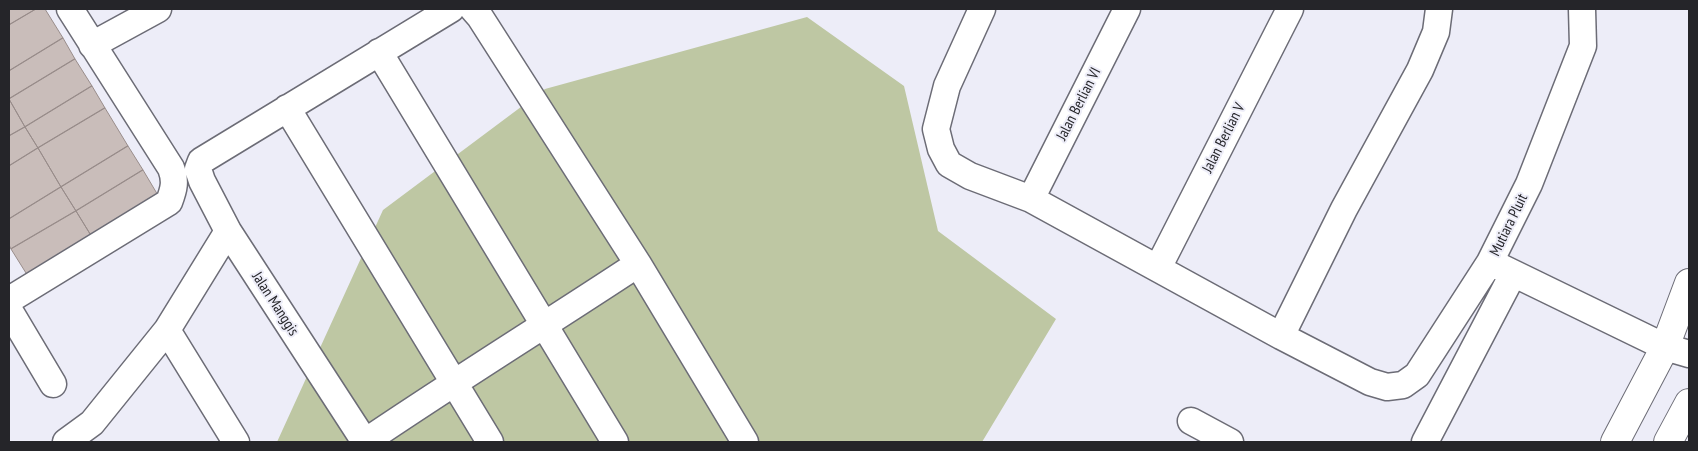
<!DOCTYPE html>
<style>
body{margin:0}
#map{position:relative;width:1698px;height:451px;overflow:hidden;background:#ededf8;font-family:"PT Sans Narrow",sans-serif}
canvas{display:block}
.frame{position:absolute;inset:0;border:10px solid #252529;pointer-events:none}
</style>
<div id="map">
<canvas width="1698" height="451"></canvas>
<div class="frame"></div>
</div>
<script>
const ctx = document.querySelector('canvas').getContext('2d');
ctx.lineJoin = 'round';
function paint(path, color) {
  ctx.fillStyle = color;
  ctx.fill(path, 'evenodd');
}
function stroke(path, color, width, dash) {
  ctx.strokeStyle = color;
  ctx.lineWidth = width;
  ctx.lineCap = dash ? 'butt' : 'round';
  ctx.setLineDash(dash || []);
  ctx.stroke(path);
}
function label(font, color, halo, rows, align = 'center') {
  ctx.font = font + ' "PT Sans Narrow",sans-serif';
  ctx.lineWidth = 4;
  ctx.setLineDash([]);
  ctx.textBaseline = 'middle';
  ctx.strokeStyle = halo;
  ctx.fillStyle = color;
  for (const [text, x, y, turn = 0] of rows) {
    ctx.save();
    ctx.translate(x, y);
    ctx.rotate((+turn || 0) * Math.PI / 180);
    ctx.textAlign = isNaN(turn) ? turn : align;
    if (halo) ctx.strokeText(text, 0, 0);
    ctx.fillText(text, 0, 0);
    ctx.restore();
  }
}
const green = new Path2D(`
 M 807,17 L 904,86 L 938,231 L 1056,319 L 982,442 L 277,442 L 383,210 L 545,89 Z`);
const building = new Path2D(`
 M 9,9 L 36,9 L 9,25 Z
 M 36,9 L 45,9 L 63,38 L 9,71 L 9,25 Z
 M 63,38 L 75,59 L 9,99 L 9,71 Z
 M 75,59 L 92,86 L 25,127 L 9,99 Z
 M 92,86 L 105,108 L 38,148 L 25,127 Z
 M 9,99 L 25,127 L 9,136 Z
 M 105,108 L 128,146 L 61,187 L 38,148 Z
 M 25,127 L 38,148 L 9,166 L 9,136 Z
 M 128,146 L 143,170 L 76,211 L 61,187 Z
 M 38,148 L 61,187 L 9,219 L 9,166 Z
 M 143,170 L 162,202 L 95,242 L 76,211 Z
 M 61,187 L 76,211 L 11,249 L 9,245 L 9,219 Z
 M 76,211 L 95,242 L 31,281 L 11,249 Z`);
const minor = new Path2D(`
 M 451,9 L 201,161 L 198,169 L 202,181 L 228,231 L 365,442 C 455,381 547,324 638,264
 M 473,9 L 480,17 L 638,264 L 745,442
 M 982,9 L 947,86 L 936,129 L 941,149 L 949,164 L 970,176 L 1031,199 L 1281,336 L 1370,382 L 1387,387 L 1403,385 L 1417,375 L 1490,262
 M 1582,9 L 1583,46 L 1529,184 L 1490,262 L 1665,347 L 1689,354
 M 92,45 L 158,9
 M 379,52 L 615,442
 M 287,108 L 490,442
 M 1031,199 L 1127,9
 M 1158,268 L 1290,9
 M 9,300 L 169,202 C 174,189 176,181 171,168 L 70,9
 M 9,310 L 53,384
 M 167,330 L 236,442
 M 1281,336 L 1344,209 L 1420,70 L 1436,32 L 1439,9
 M 1191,421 L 1230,442
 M 66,442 L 92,423 L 167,330 L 228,231
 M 1425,442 L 1513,274`);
const tertiary = new Path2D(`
 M 1615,442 L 1665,347 L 1689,283
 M 1668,442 L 1689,403`);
const streetNames = [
 ["Jalan Berlian VI",1079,104,-63],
 ["Jalan Berlian V",1224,138,-63],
 ["Mutiara Pluit",1509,225,-64],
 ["Jalan Manggis",275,304,57]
];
paint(green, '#bec7a3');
paint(building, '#c9bdba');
stroke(building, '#988c8a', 1);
stroke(minor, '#6c6c76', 29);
stroke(tertiary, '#6c6c76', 30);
stroke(minor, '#fff', 26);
stroke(tertiary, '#fff', 28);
label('15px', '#252529', '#ededf8', streetNames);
</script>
